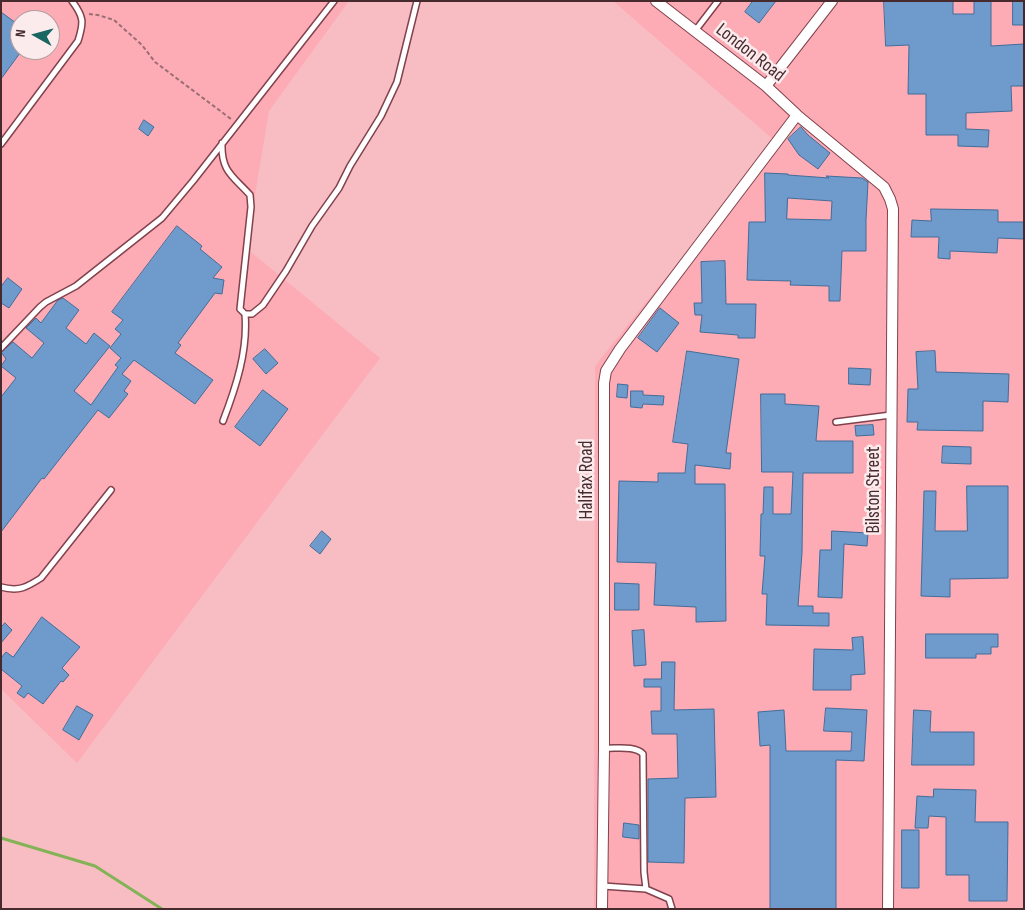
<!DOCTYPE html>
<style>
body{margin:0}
#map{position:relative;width:1025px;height:910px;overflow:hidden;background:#f8bdc3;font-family:"Sofia Sans Condensed",sans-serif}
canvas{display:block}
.frame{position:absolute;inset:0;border:2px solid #462a2e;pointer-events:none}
.north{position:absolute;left:10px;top:10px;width:50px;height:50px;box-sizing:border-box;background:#fbebec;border:1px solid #b39ea0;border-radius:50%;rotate:277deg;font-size:14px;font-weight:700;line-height:20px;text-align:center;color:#462a2e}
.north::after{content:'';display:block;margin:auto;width:18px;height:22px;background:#196663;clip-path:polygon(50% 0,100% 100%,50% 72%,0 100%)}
</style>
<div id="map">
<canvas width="1025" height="910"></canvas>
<div class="frame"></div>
<div class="north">N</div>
</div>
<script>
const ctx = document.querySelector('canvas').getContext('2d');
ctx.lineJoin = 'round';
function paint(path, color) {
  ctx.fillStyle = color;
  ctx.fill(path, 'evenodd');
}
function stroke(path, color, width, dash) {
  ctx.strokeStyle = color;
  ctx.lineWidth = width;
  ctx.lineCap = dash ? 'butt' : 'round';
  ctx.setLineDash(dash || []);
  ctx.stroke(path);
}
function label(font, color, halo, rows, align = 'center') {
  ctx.font = font + ' "Sofia Sans Condensed",sans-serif';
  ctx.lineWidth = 5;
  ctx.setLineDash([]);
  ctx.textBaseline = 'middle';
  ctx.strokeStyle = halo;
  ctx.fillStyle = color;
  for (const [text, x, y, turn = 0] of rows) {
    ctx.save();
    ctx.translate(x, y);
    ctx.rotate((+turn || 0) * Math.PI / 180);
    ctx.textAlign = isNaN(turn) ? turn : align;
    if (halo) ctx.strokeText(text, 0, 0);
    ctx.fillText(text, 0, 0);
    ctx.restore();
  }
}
const built = new Path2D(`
 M 1,1 L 349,1 L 269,111 L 246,248 L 380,358 L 77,763 L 1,689 ZM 20,20 L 50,20 L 50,50 L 20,50 Z
 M 613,1 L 1024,1 L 1024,909 L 594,909 L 595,366 L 775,141 Z`);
const stream = new Path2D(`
 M 1,838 L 95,866 L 162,909`);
const building = new Path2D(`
 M 753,1 L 776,1 L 759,23 L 745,12 Z
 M 884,1 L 953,1 L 953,14 L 974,14 L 974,1 L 991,1 L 991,46 L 1024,44 L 1024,86 L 1011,86 L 1012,111 L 966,113 L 966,129 L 989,130 L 988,147 L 958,146 L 958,135 L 926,135 L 926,94 L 908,94 L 909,45 L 886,46 Z
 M 1013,1 L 1024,1 L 1024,25 L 1013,25 Z
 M 1,12 L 20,26 L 20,53 L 1,79 Z
 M 144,120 L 154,127 L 148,136 L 139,129 Z
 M 801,127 L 808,135 L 830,153 L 818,169 L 799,155 L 788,139 Z
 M 765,173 L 788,174 L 788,175 L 829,178 L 826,176 L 862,178 L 868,182 L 866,220 L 866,251 L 842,251 L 840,301 L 829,301 L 829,286 L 790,285 L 791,281 L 747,280 L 749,222 L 765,222 ZM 788,198 L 832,201 L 831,220 L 787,219 Z
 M 931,209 L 998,210 L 998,222 L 1024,222 L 1024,239 L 998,238 L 997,253 L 950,251 L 950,259 L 938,258 L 939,237 L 911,237 L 912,220 L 931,221 Z
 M 177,226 L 202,246 L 200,249 L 222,267 L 213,278 L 224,280 L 222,294 L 215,293 L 178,343 L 181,345 L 175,353 L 213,380 L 195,404 L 134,360 L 122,374 L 131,381 L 124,391 L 128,394 L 109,418 L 98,410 L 44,479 L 42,478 L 1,532 L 1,397 L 16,378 L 1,366 L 6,359 L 1,352 L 13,342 L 32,358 L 44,343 L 26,328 L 36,318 L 41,323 L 58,300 L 63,298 L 79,310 L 66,328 L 86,344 L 94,333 L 110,346 L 74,391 L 91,405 L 118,367 L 115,365 L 121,358 L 110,348 L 121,334 L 115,329 L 123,320 L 112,312 Z
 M 725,261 L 726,304 L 756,304 L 755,338 L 738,338 L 738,335 L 700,332 L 702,315 L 695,315 L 694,303 L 702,303 L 701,262 Z
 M 8,278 L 22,289 L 9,308 L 1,303 L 1,287 Z
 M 660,308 L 679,323 L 657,352 L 638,338 Z
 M 265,349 L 278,363 L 266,374 L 253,359 Z
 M 687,351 L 739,359 L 726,453 L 731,453 L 730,469 L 695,465 L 695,484 L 725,484 L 726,621 L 696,622 L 696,607 L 654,605 L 656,563 L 617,562 L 619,481 L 658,482 L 658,473 L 685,473 L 688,444 L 673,442 Z
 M 935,351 L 936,372 L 1009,374 L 1008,402 L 983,401 L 983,431 L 917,430 L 918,422 L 907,422 L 908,389 L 918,389 L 916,352 Z
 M 849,368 L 871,369 L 870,385 L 849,384 Z
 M 618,384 L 628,385 L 627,398 L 617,397 Z
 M 263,390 L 288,409 L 260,446 L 235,427 Z
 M 631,391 L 643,391 L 643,395 L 664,396 L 663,405 L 643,404 L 642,408 L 631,407 Z
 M 761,394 L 785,394 L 785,404 L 819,406 L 816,441 L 853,441 L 853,473 L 803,473 L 802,553 L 798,606 L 813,606 L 813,613 L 829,613 L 829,626 L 766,625 L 767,594 L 762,594 L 765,556 L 760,556 L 761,514 L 763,514 L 764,487 L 773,487 L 773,514 L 791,514 L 793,472 L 762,472 Z
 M 873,425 L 874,435 L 856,436 L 855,426 Z
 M 943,446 L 971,447 L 971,464 L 942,463 Z
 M 967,486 L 1008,486 L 1008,578 L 950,579 L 950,597 L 921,596 L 924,491 L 936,491 L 935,531 L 967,531 Z
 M 322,531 L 331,539 L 320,554 L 310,546 Z
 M 832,531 L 868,533 L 867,546 L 844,544 L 842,598 L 818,597 L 820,550 L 831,550 Z
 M 615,583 L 639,584 L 639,610 L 615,610 Z
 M 42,617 L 80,647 L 62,668 L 69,675 L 63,682 L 61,681 L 43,704 L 28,693 L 24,698 L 17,693 L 22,686 L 1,669 L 1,658 L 6,652 L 13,657 Z
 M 5,623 L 12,630 L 1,643 L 1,628 Z
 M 644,630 L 646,665 L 634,666 L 632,631 Z
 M 926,634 L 998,634 L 998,647 L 991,647 L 991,654 L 976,654 L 976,658 L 926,658 Z
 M 863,637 L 865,674 L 851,675 L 851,690 L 813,690 L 814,649 L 853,650 L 852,638 Z
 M 662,662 L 675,662 L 674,710 L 714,709 L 716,797 L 685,798 L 684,863 L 648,862 L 648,779 L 678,778 L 677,734 L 652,734 L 651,711 L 661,711 L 661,687 L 644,687 L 644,679 L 661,679 Z
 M 77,706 L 93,715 L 79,740 L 63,730 Z
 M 826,708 L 867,710 L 864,761 L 836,760 L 836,909 L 770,909 L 770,745 L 760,746 L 758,712 L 784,710 L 786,751 L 851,751 L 852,732 L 824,731 Z
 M 914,710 L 931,711 L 930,732 L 974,732 L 974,765 L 912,765 Z
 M 934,789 L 976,790 L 975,822 L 1008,822 L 1007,901 L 969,901 L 969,875 L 946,875 L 946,817 L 929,816 L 928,828 L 915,828 L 917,796 L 933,797 Z
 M 624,823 L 639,825 L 639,839 L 623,837 Z
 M 902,830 L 919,830 L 919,888 L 902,888 Z`);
const path = new Path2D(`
 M 89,14 L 98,15 L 114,20 L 142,45 L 155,62 L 231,119`);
const lane = new Path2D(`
 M 695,31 L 718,1
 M 222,143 C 221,172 233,176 250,195 L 251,207 L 240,309 L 245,314 L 252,314 L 263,305 L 286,271 L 312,226 L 339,188 L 350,166 L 381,116 L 397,82 L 417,1
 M 1,144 L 78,41 C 84,22 84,17 72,1
 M 1,348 L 40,307 L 46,302 L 76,286 L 162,218 L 193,181 L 334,1
 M 223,421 C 236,387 248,351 245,314
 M 836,422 L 891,415
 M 1,587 C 19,592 27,587 41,578 L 111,490
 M 604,748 C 615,749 635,745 643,754 L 644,872 L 646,889 L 669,899 L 672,909
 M 603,886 L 646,889`);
const street = new Path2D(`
 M 656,1 L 766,86 L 797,115 L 884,187 L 890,199 L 893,209 L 888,909
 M 766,86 L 832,1
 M 602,909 L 604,748 L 604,383 L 606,371 L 620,349 L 797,115`);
const streetNames = [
 ["London Road",750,53,38],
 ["Halifax Road",587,480,-90],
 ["Bilston Street",874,490,-90]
];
paint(built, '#fdabb5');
stroke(stream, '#84b357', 3);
paint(building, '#6e9bcb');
stroke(building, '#426d9a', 1);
stroke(lane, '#81424c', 8);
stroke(street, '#81424c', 12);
stroke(path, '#9a6f74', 2, [4, 2.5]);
stroke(lane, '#fff', 5);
stroke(street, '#fff', 10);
label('19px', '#462a2e', '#fbebec', streetNames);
</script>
